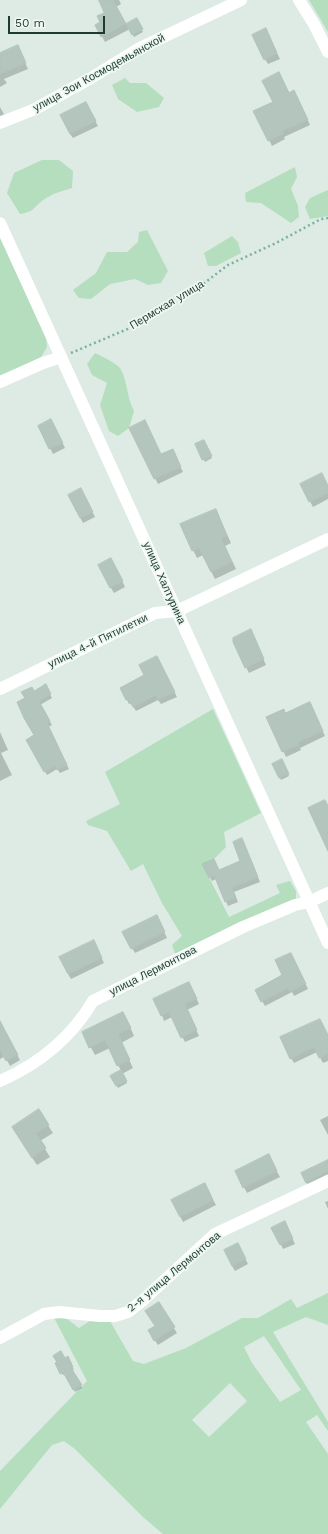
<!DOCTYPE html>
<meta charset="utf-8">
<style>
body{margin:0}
#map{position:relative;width:328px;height:1534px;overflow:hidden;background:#ddebe4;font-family:"Work Sans",sans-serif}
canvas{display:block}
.scale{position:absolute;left:8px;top:16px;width:97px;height:18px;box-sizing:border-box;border:2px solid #1e3b32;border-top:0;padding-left:5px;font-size:12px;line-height:14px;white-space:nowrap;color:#1e3b32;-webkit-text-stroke:3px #eef7f2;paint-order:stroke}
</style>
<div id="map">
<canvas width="328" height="1534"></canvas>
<div class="scale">50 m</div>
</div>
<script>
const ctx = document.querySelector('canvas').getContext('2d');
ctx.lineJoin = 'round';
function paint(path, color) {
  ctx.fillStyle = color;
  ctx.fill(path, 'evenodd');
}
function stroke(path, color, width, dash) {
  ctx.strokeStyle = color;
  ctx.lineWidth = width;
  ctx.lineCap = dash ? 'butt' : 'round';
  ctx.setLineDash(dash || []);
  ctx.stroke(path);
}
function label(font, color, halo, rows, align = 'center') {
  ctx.font = font + ' "Work Sans",sans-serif';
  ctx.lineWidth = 3.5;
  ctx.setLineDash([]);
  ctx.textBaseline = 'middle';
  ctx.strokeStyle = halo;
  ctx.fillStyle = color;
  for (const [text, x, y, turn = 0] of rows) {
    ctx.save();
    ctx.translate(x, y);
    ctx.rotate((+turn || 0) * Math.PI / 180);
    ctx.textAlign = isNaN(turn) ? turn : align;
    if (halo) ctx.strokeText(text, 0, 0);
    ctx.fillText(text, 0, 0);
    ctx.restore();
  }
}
const green = new Path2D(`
 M 309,0 L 328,0 L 328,32 Z
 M 125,78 L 130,83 L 146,83 L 164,98 L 159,107 L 137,112 L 118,99 L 112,85 Z
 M 42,160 L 59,160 L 73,171 L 72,188 C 62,191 51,194 42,201 C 31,209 36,211 20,214 L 7,193 L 14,173 Z
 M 295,167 L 297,177 L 291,189 L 298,206 L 299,217 L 291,223 L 261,203 L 246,202 L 245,193 Z
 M 328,190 L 328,216 L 310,219 L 305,207 L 310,198 Z
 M 147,230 L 168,271 L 161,283 L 148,285 L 135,279 L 110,284 L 91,299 L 79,298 L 73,290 L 96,273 L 107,252 L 127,252 L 138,242 L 139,232 Z
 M 232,236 L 238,242 L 241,253 L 216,266 L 208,266 L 204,253 Z
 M 0,238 L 46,337 L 47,347 L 41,357 L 0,377 Z
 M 95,353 C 101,356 116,363 120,368 C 127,378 127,399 134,411 L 129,428 L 118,436 L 109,431 L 100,405 L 107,383 L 92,375 L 87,364 Z
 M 213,709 L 261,813 L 224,832 L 226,847 L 214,859 L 203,865 L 229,917 L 280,893 L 276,885 L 290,881 L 296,891 L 296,901 L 176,956 L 172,945 L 182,936 L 162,903 L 143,864 L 131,871 L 107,831 L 88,825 L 86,821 L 120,804 L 105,772 Z
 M 328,1293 L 328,1325 L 306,1317 L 273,1332 L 328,1422 L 328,1431 L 317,1415 L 306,1422 L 328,1454 L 328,1534 L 163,1534 L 143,1517 L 75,1449 L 64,1441 L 52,1445 L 0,1509 L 0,1471 L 87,1381 L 52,1314 L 67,1319 L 79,1328 L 90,1321 L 110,1321 L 133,1361 L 144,1364 L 186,1348 L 242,1318 L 258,1318 L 291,1299 L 297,1308 ZM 264,1336 L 301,1390 L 280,1402 L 252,1363 L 244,1347 ZM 230,1383 L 247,1401 L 209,1437 L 192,1420 Z`);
const shadow = new Path2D(`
 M 100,0 L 119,0 L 121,4 L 116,7 L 126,25 L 137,20 L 143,32 L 134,37 L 130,29 L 105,42 L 96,25 L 102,22 L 106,13 Z
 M 268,35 L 280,59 L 268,64 L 265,59 Z
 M 20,52 L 28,69 L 4,79 L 7,83 L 0,87 L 0,54 Z
 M 282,78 L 289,94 L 297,96 L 310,125 L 284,137 L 285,139 L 272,146 L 255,111 L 274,102 Z
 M 0,107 L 4,114 L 0,116 Z
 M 88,108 L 98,126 L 73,138 L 70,134 Z
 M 39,426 L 54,426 L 65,448 L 53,454 Z
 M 203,441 L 212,458 L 205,462 L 196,445 Z
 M 161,456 L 175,456 L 183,472 L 158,484 L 155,478 Z
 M 301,484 L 328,487 L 328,499 L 313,507 Z
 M 84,495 L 95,517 L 83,523 L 69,496 Z
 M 219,517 L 231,543 L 225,546 L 236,569 L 215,579 L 203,555 L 197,558 L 181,525 Z
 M 114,564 L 125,587 L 114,593 L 111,588 Z
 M 253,636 L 266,665 L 249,673 L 246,667 Z
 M 156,657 L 177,697 L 161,704 L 158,700 L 136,711 L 131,703 L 129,704 L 121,688 L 145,676 Z
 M 46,686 L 52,698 L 40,705 L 52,725 L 48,727 L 69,769 L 60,773 L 57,769 L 47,775 L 27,740 L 36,736 L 34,692 Z
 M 312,709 L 325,736 L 300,748 L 301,750 L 286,757 L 268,718 Z
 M 0,732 L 8,750 L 1,753 L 12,775 L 0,781 Z
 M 281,760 L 289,776 L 281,780 L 273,764 Z
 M 242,839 L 260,882 L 234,892 L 238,902 L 228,906 L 216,879 L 212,881 L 204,865 L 219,871 L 242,862 Z
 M 159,921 L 167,938 L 135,953 L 132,948 Z
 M 96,947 L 104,963 L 71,979 L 68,974 Z
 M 293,958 L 308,989 L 294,996 L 292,992 L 265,1006 L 256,990 L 284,976 Z
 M 192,989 L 199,1004 L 187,1010 L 199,1036 L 185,1042 L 172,1017 L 164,1021 L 162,1015 Z
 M 128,1022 L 134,1036 L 121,1043 L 133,1068 L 122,1074 L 127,1083 L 118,1088 L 112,1076 L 121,1071 L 110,1048 L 95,1055 L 83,1033 Z
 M 4,1031 L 20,1060 L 10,1066 L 5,1056 L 0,1059 L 0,1034 Z
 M 328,1037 L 328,1061 L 323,1063 L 317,1052 L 294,1063 L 291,1058 Z
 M 38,1110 L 53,1133 L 40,1141 L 50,1157 L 37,1165 L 17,1135 Z
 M 328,1116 L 328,1135 L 320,1120 Z
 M 271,1161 L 280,1177 L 247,1193 L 236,1172 Z
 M 328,1161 L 328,1174 L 308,1185 L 302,1174 Z
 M 207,1189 L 216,1205 L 183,1222 L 180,1216 Z
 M 328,1201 L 328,1209 L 325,1202 Z
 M 287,1227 L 295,1244 L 283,1249 L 273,1228 Z
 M 240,1249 L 248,1264 L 235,1271 L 232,1266 Z
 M 158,1304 L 177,1333 L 158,1345 L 152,1336 L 156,1327 Z
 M 54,1356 L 65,1359 L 67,1358 L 74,1370 L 72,1371 L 82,1388 L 75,1392 L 65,1374 L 63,1375 L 61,1373 Z`);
const building = new Path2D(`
 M 99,0 L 113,0 L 126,24 L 101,37 L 95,25 L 100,22 L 97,16 L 104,13 Z
 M 137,18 L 143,29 L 132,35 L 126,24 Z
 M 266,28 L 277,53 L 264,60 L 252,35 Z
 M 18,45 L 26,63 L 0,74 L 0,53 Z
 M 279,72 L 289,93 L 294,90 L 308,120 L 282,131 L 283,134 L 268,141 L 253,111 L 273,102 L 262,81 Z
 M 86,102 L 96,121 L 70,134 L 60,115 Z
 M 51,419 L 63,443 L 49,449 L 38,426 Z
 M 145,420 L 161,454 L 173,449 L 181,467 L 154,479 L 129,428 Z
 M 204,440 L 212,456 L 202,460 L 195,444 Z
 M 322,473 L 328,486 L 328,493 L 309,502 L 300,484 Z
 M 81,488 L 93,512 L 80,518 L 68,495 Z
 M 216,509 L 227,536 L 221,538 L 232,562 L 211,572 L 199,548 L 192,551 L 180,524 Z
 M 111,558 L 123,581 L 110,588 L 98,565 Z
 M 251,629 L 264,659 L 245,668 L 233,642 L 233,638 Z
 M 157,656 L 175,692 L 157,700 L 157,695 L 133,707 L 128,699 L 126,700 L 120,688 L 144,675 L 139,665 Z
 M 46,684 L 51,694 L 39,701 L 50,721 L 47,723 L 67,765 L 57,770 L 55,766 L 44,772 L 26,740 L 34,735 L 24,718 L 17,702 L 25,698 L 21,692 L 32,687 L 34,691 Z
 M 310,702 L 323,731 L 298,742 L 299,745 L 282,752 L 266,717 L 284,709 L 285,713 Z
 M 282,759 L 289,774 L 279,778 L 272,764 Z
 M 325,800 L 328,806 L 328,851 L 308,808 Z
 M 242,838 L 258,877 L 232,888 L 236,898 L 225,902 L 214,875 L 209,878 L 202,864 L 214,859 L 219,870 L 240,861 L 233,842 Z
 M 157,915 L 165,932 L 131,949 L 122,932 Z
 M 94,940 L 102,958 L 68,974 L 59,957 Z
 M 291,953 L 306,984 L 290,992 L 288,988 L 261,1002 L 255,990 L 282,975 L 275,960 Z
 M 189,982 L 197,999 L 185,1004 L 197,1030 L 181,1038 L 169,1012 L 161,1016 L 153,999 Z
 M 123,1012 L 131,1028 L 118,1034 L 130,1060 L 117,1066 L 105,1040 L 89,1048 L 82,1032 Z
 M 320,1019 L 328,1035 L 328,1054 L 319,1058 L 314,1047 L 290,1059 L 280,1037 Z
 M 0,1021 L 18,1055 L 6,1061 L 0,1050 Z
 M 121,1070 L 127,1081 L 116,1086 L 110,1076 Z
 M 39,1109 L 49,1125 L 36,1133 L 46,1148 L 32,1158 L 12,1127 Z
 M 269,1154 L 277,1171 L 243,1188 L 235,1171 Z
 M 328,1160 L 328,1171 L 306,1183 L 301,1173 Z
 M 205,1183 L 213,1200 L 180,1217 L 171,1200 Z
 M 285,1221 L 293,1239 L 280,1245 L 271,1228 Z
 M 238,1243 L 246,1259 L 232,1266 L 224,1250 Z
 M 159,1302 L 175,1327 L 154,1341 L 148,1330 L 155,1326 L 145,1311 Z
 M 61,1351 L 65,1358 L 68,1356 L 73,1367 L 71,1368 L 82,1385 L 73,1390 L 63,1372 L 60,1374 L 55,1363 L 57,1362 L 53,1356 Z`);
const path = new Path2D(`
 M 71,353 L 130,328 L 175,298 L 203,284 L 228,265 L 276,243 L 321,219 L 328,218`);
const minor = new Path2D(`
 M 299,0 L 314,24 L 328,52
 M 0,123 L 35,109 L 91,78 L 138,49 L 241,0
 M 0,223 L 328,943
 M 0,382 L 43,363 L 61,357
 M 0,689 L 155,613 L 177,611 L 328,539
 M 0,1081 C 39,1064 71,1038 93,1001 L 243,927 L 295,905 L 309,902 L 328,893
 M 0,1338 L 44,1314 L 59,1312 L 100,1316 L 115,1316 L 128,1312 L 142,1301 L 215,1234 L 328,1181`);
const streetNames = [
 ["улица Зои Космодемьянской",99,73,-29],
 ["Пермская улица",167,305,-31],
 ["улица Халтурина",164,583,66],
 ["улица 4-й Пятилетки",98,641,-26],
 ["улица Лермонтова",153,971,-27],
 ["2-я улица Лермонтова",174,1272,-40]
];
paint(green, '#b4debe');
paint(shadow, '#0003');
paint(building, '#b3c5bd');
stroke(building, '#afc4bb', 1);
stroke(path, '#7bb19e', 2.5, [2, 3]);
stroke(minor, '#fff', 12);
label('11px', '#1e3b32', '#eef7f2', streetNames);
</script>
